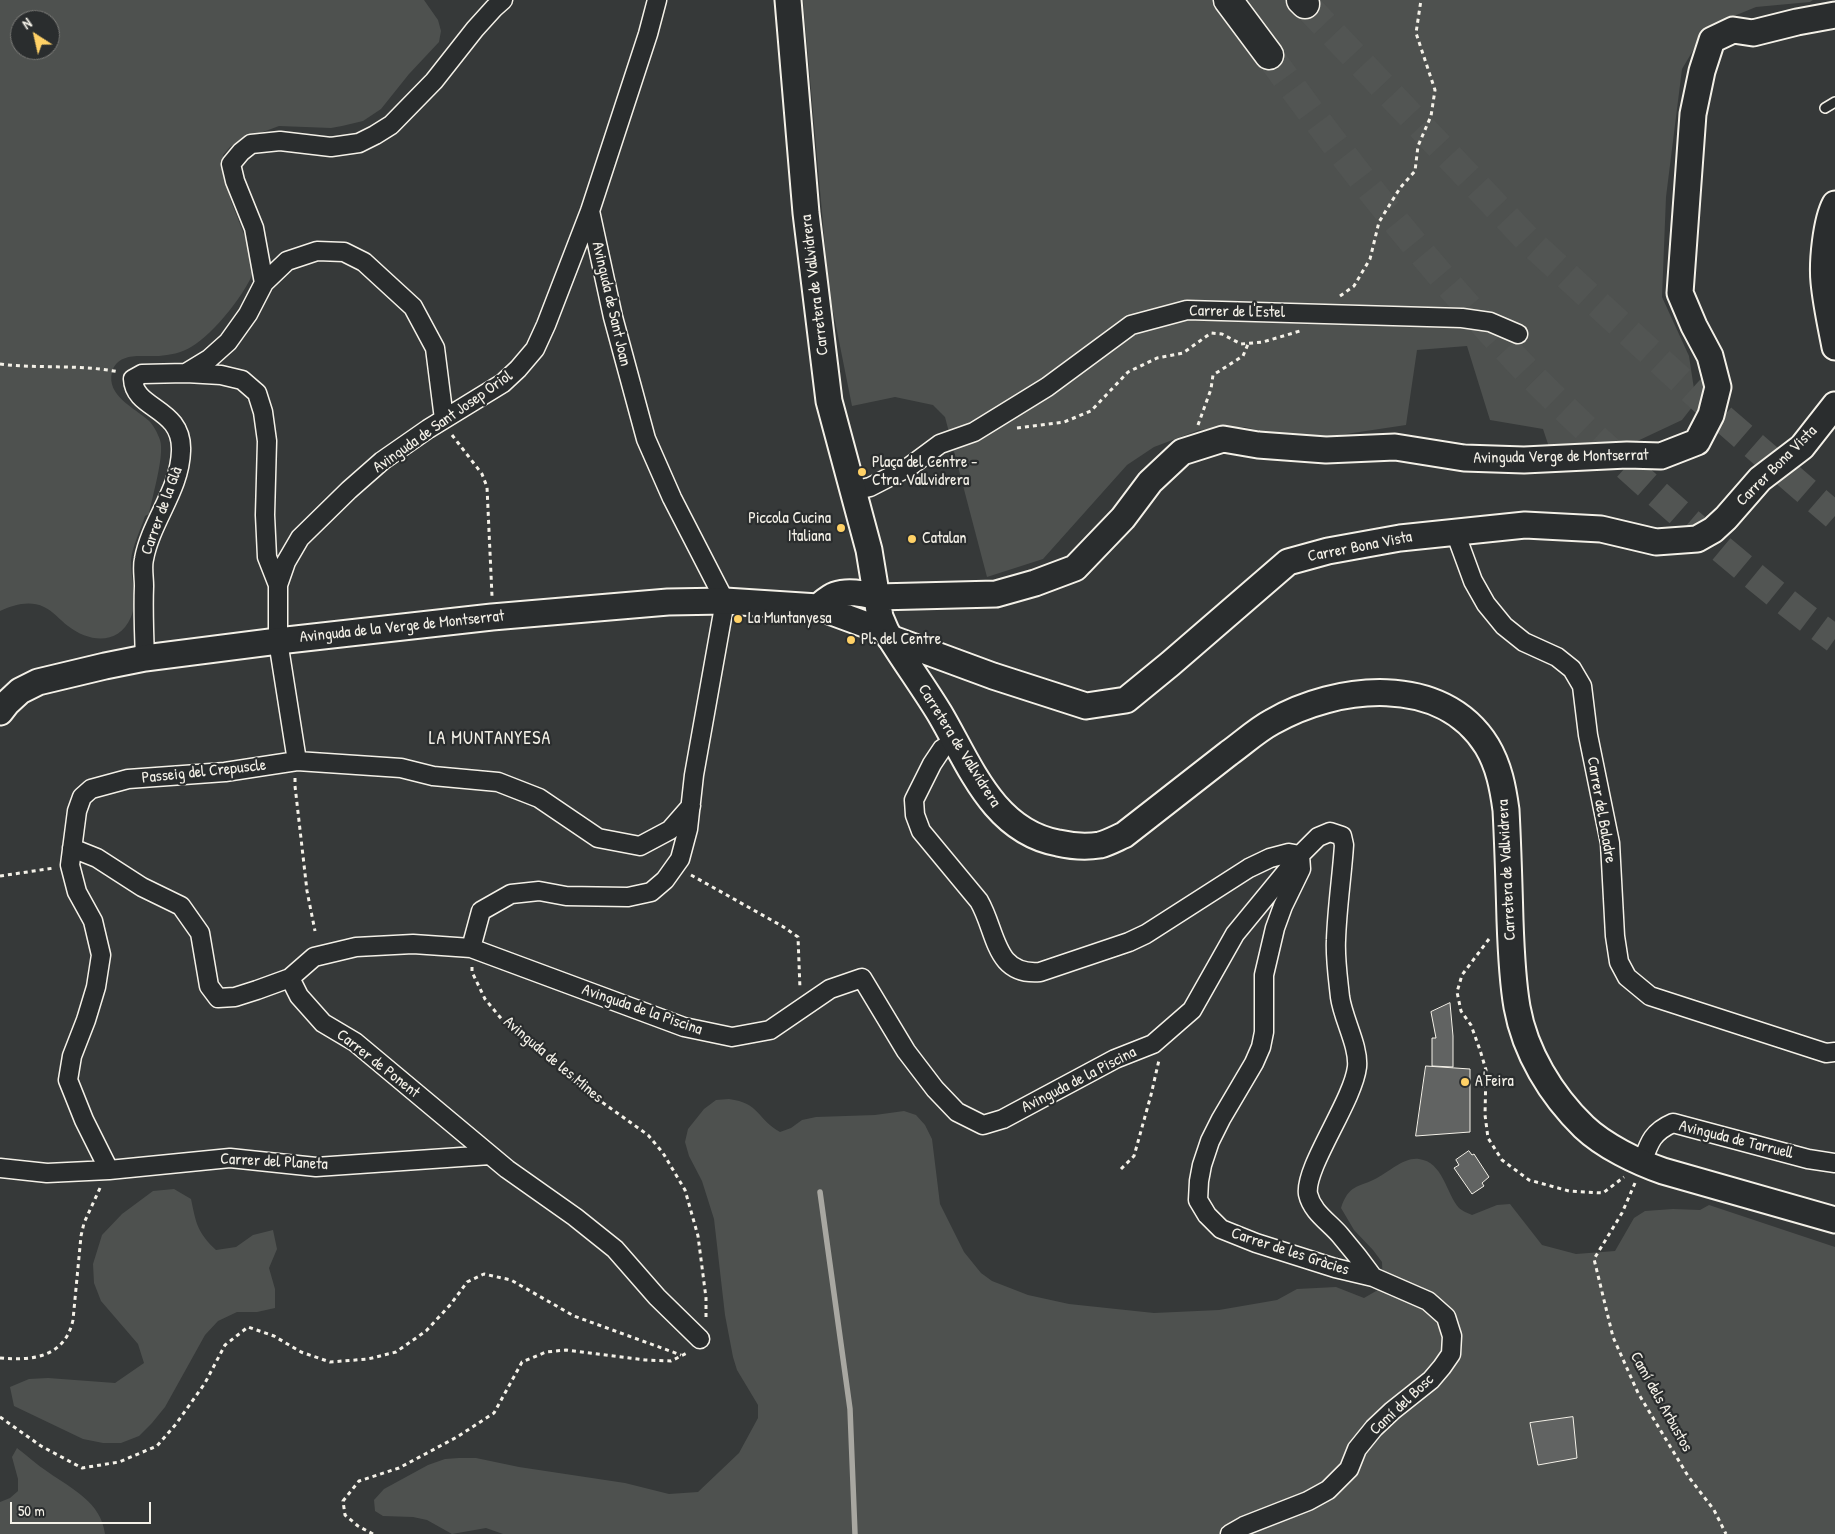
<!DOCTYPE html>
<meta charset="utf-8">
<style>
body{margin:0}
#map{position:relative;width:1835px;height:1534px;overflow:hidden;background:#363939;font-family:"Patrick Hand",sans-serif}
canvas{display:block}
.north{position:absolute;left:10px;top:10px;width:50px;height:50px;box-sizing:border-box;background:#2a2d2e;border:1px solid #7b7b78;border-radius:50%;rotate:325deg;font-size:14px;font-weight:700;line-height:20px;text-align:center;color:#f4f1e8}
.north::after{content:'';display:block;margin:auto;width:18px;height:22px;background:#ffd166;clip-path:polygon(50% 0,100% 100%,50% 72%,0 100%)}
.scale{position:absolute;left:10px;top:1502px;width:141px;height:22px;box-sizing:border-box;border:2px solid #f4f1e8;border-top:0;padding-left:6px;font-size:15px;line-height:18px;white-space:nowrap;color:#f4f1e8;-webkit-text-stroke:4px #2a2d2e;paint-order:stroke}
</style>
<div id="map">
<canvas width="1835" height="1534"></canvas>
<div class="north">N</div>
<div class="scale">50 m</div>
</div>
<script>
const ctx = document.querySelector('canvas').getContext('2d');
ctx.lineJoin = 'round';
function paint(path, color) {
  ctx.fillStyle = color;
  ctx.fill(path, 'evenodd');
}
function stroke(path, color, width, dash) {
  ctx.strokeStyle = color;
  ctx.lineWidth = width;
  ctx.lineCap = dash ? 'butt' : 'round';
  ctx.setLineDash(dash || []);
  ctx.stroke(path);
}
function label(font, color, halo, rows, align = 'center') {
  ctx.font = font + ' "Patrick Hand",sans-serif';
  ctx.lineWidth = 4.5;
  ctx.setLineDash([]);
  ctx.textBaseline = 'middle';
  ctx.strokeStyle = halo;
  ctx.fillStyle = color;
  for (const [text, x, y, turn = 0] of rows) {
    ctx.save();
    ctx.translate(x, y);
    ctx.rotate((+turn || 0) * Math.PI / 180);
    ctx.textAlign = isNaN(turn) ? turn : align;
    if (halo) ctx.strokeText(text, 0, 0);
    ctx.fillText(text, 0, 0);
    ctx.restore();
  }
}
const green = new Path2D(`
 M 0,0 L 424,0 L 438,20 L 441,31 L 439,42 L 409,74 L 381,109 L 363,121 L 342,126 L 331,128 L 279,126 L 239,141 L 230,147 L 223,155 L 222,167 L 231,201 L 256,265 C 249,290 214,334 191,347 C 182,353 169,355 159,356 C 143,357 118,351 112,372 C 106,396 135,408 148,420 C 153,424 158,434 160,440 C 165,455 152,497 149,514 L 145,516 C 141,529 132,547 131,560 C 130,577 139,600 131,617 C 119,645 90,643 68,626 C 60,620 53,611 44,607 C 29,600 14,605 0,611 ZM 20,20 L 50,20 L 50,50 L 20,50 Z
 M 803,0 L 1813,0 L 1810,2 L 1756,7 L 1707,27 L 1682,69 L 1666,197 L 1662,297 L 1689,356 L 1696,402 L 1682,420 L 1631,444 L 1549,447 L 1543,429 L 1490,420 L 1467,346 L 1417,350 L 1406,425 L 1326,437 L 1286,438 L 1245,427 L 1199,430 L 1154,447 L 1127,465 L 1043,559 L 987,577 L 945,417 L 933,405 L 895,397 L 852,406 L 829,291 Z
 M 729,1099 C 760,1103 757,1119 780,1132 L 791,1128 L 802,1120 L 816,1117 L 875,1115 L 904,1111 L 916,1115 L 925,1125 L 932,1139 L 940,1204 L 964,1252 L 981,1273 L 992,1281 L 1028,1295 L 1069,1304 L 1154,1313 L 1219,1310 L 1277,1300 L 1297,1289 L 1336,1287 L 1364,1298 L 1383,1287 L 1382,1262 L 1373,1250 L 1354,1230 L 1341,1208 C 1349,1184 1358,1188 1377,1178 C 1389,1172 1404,1157 1419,1159 C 1443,1162 1446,1193 1459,1208 C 1462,1211 1468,1213 1472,1215 L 1497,1205 L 1510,1204 L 1542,1245 L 1576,1254 L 1615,1251 L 1634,1218 L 1645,1211 L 1673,1209 L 1700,1210 L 1709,1205 L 1835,1247 L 1835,1534 L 503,1534 L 486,1528 L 452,1534 L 427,1520 L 413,1517 L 383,1516 L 375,1511 L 374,1500 L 384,1489 L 428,1465 L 445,1459 L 459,1458 L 476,1458 L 519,1467 L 625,1483 L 669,1494 L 698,1492 L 739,1453 L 758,1418 L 758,1405 L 737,1370 L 733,1357 L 725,1315 L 714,1219 L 702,1181 L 689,1156 L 685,1142 L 688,1129 L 704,1109 L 716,1100 Z
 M 174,1189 L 191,1199 C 196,1223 197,1232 216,1250 L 236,1247 L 253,1235 L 273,1230 L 277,1249 L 269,1268 L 275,1289 L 275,1308 L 257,1312 L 237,1312 L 218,1321 L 205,1335 L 165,1407 L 152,1423 L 139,1436 L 121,1443 L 103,1443 L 83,1439 L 14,1406 L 10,1387 L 29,1379 L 48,1378 L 115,1383 L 144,1363 L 138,1344 L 101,1301 L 94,1283 L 93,1264 L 102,1235 L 122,1214 L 153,1191 Z
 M 17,1448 C 28,1456 37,1465 48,1472 C 72,1489 101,1502 105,1534 L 0,1534 L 0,1502 L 10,1498 L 18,1491 L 18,1479 L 12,1457 Z`);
const stream = new Path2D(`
 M 820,1192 L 850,1409 L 855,1534`);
const building = new Path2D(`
 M 1450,1003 L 1453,1036 L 1453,1067 L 1432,1066 L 1432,1038 L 1436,1038 L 1431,1012 Z
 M 1426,1066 L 1470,1069 L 1470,1132 L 1416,1136 Z
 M 1469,1151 L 1472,1155 L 1474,1154 L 1489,1177 L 1482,1183 L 1484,1186 L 1472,1194 L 1454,1168 L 1459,1165 L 1456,1160 Z
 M 1573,1417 L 1577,1458 L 1538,1465 L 1530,1423 Z`);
const highwayTunnel = new Path2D(`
 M 1305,4 L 1528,240 L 1722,418 L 1835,516
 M 1269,55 C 1349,166 1434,274 1529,373 C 1585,430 1646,485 1707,537 C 1749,572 1790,607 1835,639`);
const path = new Path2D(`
 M 1340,296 L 1354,286 L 1370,259 L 1379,222 L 1400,188 L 1415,171 L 1418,146 L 1431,116 L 1435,90 L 1416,33 L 1421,0
 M 0,364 C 39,369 80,364 119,372
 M 1198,425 L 1211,389 L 1213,375 L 1243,356 L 1248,344
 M 1017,428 L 1064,422 L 1091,411 L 1128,372 L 1157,358 L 1183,353 L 1211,333 L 1222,334 L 1241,344 L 1263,342 L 1300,331
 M 452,435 L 482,474 L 487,487 L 492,596
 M 295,778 L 295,786 L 307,891 L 315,931
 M 691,875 L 782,926 L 798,937 L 800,989
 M 0,876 L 54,868
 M 1489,939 L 1462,975 L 1457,992 L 1461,1011 L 1471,1025 L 1480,1050 L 1486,1070 L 1485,1115 L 1488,1138 L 1502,1160 L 1529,1180 L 1569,1191 L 1603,1193 L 1624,1177
 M 472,967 L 472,972 L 485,999 L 509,1028 L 592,1095 L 648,1135 L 663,1153 L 685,1190 L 698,1236 L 706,1298 L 706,1319
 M 1121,1169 L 1134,1156 L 1151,1095 L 1159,1060
 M 1635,1183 L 1622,1213 L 1594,1259 L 1613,1337 L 1638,1393 L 1688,1476 L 1714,1510 L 1726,1534
 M 0,1358 C 33,1361 65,1357 73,1320 L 81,1236 L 84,1223 L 100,1188
 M 0,1417 L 41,1446 L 82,1468 L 119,1462 L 157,1446 L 176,1424 L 205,1383 L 225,1345 L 248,1327 L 274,1336 L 301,1352 L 330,1362 L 368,1359 L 396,1352 L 426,1331 L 451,1304 L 467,1282 L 484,1274 L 511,1280 L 574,1316 L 681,1355
 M 373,1534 L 358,1526 L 345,1515 L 343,1501 L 359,1481 L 399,1468 L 457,1437 L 494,1413 L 522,1362 L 546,1352 L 566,1350 L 645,1360 L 671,1361 L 689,1352`);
const lane = new Path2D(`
 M 1825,108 L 1835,102`);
const street = new Path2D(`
 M 264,283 L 254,228 L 235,181 L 231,164 L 241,152 L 251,144 L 280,141 L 331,147 L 359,143 L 375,135 L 391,125 L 434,81 L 475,29 L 494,8 L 503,0
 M 186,373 L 209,359 L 228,342 L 248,314 L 264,283 L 287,261 L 317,251 L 344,252 L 364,262 L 413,307 L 435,348 L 444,419
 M 852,491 L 870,487 L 909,467 L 940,444 L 974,432 L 1047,387 L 1131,325 L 1187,310 L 1462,318 L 1490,322 L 1518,334
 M 1455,532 L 1473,581 L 1486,604 L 1504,626 L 1524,642 L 1557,657 L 1572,669 L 1582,686 L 1588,735 L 1610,843 L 1615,936 L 1619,962 L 1627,977 L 1650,996 L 1826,1053 L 1835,1052
 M 278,585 L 286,562 L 300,538 L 349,490 L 382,461 L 428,429 L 503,383 L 518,369 L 535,349 L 546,325 L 590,211 L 648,34 L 657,0
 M 145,658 C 144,634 143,610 144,586 C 144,577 142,567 144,559 C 151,521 180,490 181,451 C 183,407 134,410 133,379 L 142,374 L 186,373 L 221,375 L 242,380 L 257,393 L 263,412 L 267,441 L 265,515 L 267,557 L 278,585 L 278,641 L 297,761
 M 954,741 L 942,749 L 932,764 L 914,800 L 915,815 L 921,831 L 979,901 C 997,932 994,976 1040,972 L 1129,942 L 1146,934 L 1249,868 L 1270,858 L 1289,853 L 1300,855
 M 72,848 L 97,858 L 142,887 L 181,906 L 200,933 L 209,986 L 218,998 L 235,997 L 257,990 L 290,978 L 314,957 L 356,947 L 413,944 L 471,948 L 684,1027 L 732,1037 L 770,1030 L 830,989 L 862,978 L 906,1051 L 935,1089 L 957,1112 L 983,1125 L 1003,1119 L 1115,1059 L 1153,1044 L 1192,1010 L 1235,934 L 1300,855 L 1318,837 L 1330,832 L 1342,836 L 1344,845 C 1342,876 1337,908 1336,940 C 1335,958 1338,978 1340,997 C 1343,1019 1359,1046 1357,1067 C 1353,1101 1304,1168 1308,1194 C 1312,1212 1329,1222 1340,1235 C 1352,1249 1363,1263 1373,1277
 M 471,948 L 481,911 L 511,894 L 539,891 L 566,896 L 628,897 L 651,892 L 665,880 L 680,859 L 688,829 L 694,775 L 725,601 L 672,498 L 646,439 L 613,317 L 590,211
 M 290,978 L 299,996 L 323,1023 L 355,1042 L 507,1169 L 575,1217 L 615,1249 L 657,1297 L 700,1339
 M 1642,1163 C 1649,1143 1652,1132 1673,1123 L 1808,1159 L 1835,1163
 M 0,1168 L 47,1173 L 109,1170 L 230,1158 L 316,1167 L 490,1155
 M 109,1170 L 84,1120 L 68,1080 L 72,1056 L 86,1020 L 96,987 L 101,955 L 93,921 L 77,892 L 70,865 L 77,811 L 82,797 L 91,789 L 128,779 L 225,772 L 297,761 L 401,768 L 433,776 L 498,782 L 539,798 L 598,838 L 640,846 L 670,830 L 691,806
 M 1230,1534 L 1244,1526 L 1308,1501 L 1328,1490 L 1349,1469 L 1357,1449 L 1374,1428 L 1392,1411 L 1431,1380 L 1442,1367 L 1451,1354 L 1452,1336 L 1446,1317 L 1428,1301 L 1373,1277 L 1335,1268 L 1256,1243 L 1221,1229 L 1207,1215 L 1198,1200 L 1199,1181 L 1202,1165 L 1210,1141 L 1221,1119 L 1254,1063 L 1261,1047 L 1264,1032 L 1264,975 L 1275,928 L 1283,906 L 1301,869 L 1300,855`);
const secondary = new Path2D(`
 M 788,0 L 806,213 L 829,401 L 869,550 L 880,617 L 886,631 C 903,659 923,686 940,714 C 970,765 993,831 1058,843 C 1071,846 1087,847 1100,845 C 1108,843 1117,838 1124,835 C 1159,808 1194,780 1229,753 C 1243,743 1257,730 1272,722 C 1336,685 1442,673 1487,746 C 1499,766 1503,788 1506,810 C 1508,847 1509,884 1510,920 C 1511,949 1512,978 1517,1007 C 1525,1052 1551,1095 1584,1127 C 1604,1146 1637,1162 1663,1171 L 1835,1220
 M 1835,204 C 1826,221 1822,262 1824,282 C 1826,304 1831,326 1835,347
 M 818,607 C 823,603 829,597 835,595 C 849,590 864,594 877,597 L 996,594 L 1035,583 L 1075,568 L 1123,518 L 1150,482 L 1182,452 L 1223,439 L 1258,445 L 1326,450 L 1395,447 L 1464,458 L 1524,460 L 1627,455 L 1661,456 L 1697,442 L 1711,415 L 1718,387 L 1710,356 L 1694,326 L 1680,293 L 1693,114 L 1702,71 L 1712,40 L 1733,30 L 1753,33 L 1797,22 L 1835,15
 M 890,638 L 993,676 L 1086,706 L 1126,700 L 1170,664 L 1288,562 L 1328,551 L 1400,538 L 1525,525 L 1601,529 L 1656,542 L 1697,539 L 1713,530 L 1726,518 L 1760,479 L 1802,447 L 1835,405
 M 0,712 L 7,703 L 20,691 L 38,682 L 105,666 L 145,658 L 278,641 L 492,617 L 668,602 L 725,601 L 818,607 L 867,625 L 882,624`);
const highway = new Path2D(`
 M 1228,0 L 1269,55
 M 1301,0 L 1305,4`);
const markers = [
 [862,472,5,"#ffd166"],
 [841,528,5,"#ffd166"],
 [912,539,5,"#ffd166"],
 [738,619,5,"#ffd166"],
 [851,640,5,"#ffd166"],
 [1465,1082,5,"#ffd166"]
];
const streetNames = [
 ["Carretera de Vallvidrera",815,285,-97],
 ["Avinguda de Sant Joan",611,304,77],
 ["Carrer de l'Estel",1237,312,1],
 ["Avinguda de Sant Josep Oriol",443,422,-35],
 ["Avinguda Verge de Montserrat",1561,457,-1],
 ["Carrer Bona Vista",1777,466,-45],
 ["Carrer de la Glà",162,511,-70],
 ["Carrer Bona Vista",1360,547,-11],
 ["Avinguda de la Verge de Montserrat",402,627,-6],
 ["Carretera de Vallvidrera",959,746,58],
 ["Passeig del Crepuscle",204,772,-6],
 ["Carrer del Baladre",1601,810,80],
 ["Carretera de Vallvidrera",1507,870,-93],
 ["Avinguda de la Piscina",642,1010,19],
 ["Avinguda de les Mines",553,1060,40],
 ["Carrer de Ponent",378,1064,38],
 ["Avinguda de la Piscina",1079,1080,-27],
 ["Avinguda de Tarruell",1736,1140,14],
 ["Carrer del Planeta",274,1162,3],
 ["Carrer de les Gràcies",1290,1252,18],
 ["Camí dels Arbustos",1661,1402,61],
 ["Camí del Bosc",1402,1405,-43]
];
const poiNames = [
 ["Plaça del Centre -",872,463],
 ["Ctra. Vallvidrera",872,481],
 ["Piccola Cucina",831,519,"right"],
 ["Italiana",831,537,"right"],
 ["Catalan",922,539],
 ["La Muntanyesa",748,619],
 ["Pl. del Centre",861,640],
 ["A'Feira",1475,1082]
];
const neighbourhoodNames = [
 ["LA MUNTANYESA",490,739]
];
paint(green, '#4e514f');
stroke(stream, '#a8a7a1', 5.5);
paint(building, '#616362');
stroke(building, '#f4f1e8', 1);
stroke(highwayTunnel, '#525553', 28, [28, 14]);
stroke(lane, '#f4f1e8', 12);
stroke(street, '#f4f1e8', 21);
stroke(secondary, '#f4f1e8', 29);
stroke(highway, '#f4f1e8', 31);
stroke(path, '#f4f1e8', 3, [4, 4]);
stroke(lane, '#2a2d2e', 9);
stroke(street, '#2a2d2e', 18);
stroke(secondary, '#2a2d2e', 25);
stroke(highway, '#2a2d2e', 28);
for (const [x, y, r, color] of markers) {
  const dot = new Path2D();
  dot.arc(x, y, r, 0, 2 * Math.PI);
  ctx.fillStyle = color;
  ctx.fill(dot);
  stroke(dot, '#2a2d2e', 2);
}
label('16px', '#f4f1e8', '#2a2d2e', streetNames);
label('16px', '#f4f1e8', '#2a2d2e', poiNames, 'left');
ctx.letterSpacing = '1px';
label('18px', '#f4f1e8', '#2a2d2e', neighbourhoodNames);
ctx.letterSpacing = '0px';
</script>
